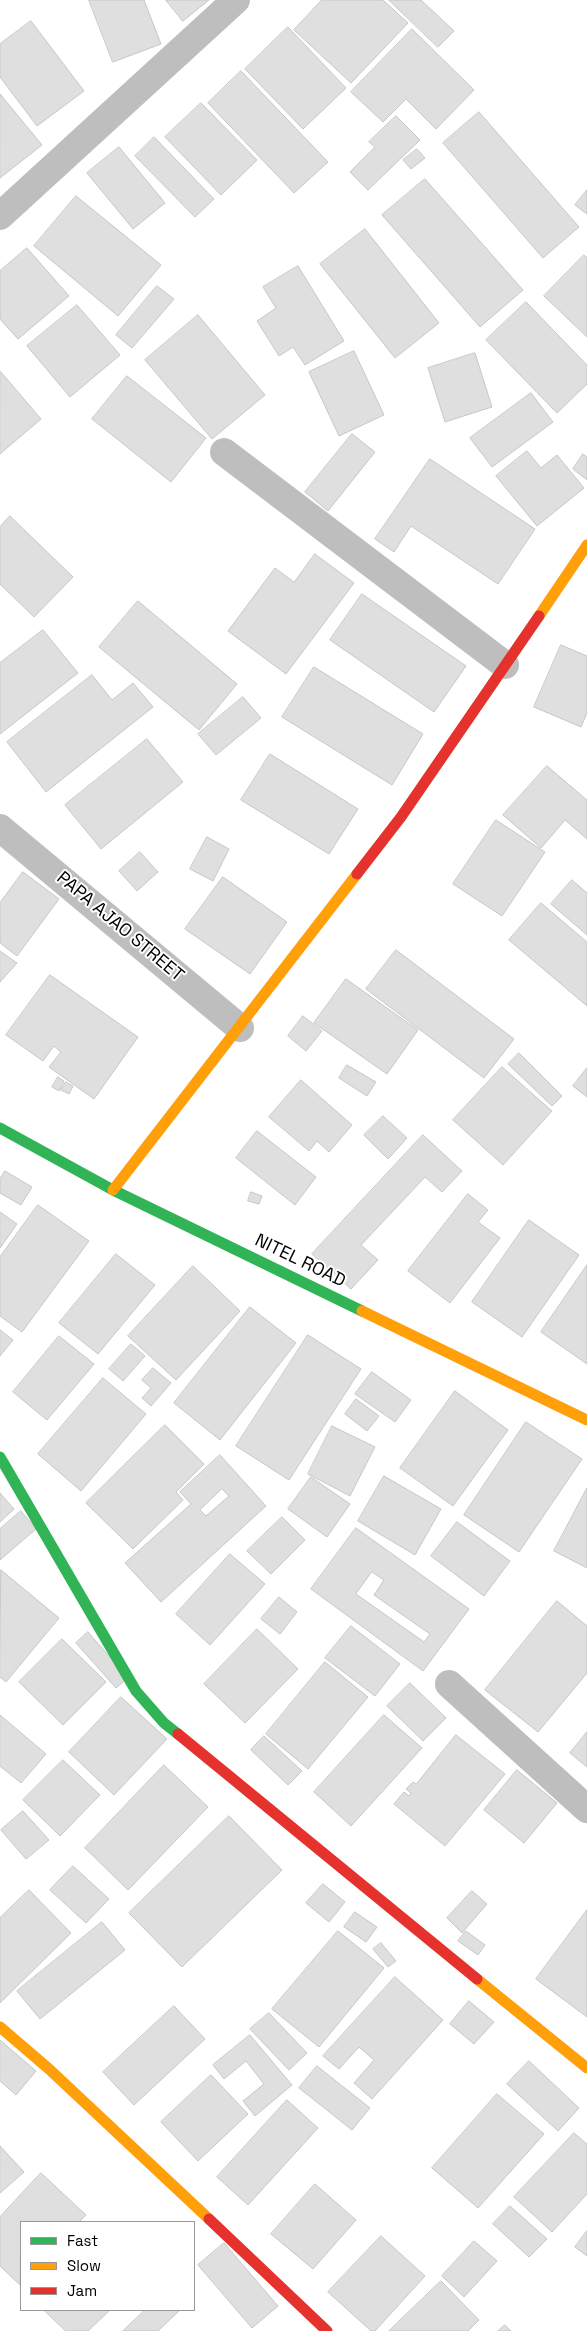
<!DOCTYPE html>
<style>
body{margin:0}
#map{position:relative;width:587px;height:2331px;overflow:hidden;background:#fff;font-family:"Space Grotesk",sans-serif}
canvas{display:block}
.legend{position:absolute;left:20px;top:2221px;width:175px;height:90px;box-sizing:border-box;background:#fff;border:1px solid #999;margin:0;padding:6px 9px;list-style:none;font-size:15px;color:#000}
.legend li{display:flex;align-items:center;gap:10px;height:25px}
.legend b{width:25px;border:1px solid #999}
</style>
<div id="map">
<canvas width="587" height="2331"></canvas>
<ul class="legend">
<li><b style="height:6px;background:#30b455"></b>Fast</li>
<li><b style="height:6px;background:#ff9f0a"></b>Slow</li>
<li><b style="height:6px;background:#e5322d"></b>Jam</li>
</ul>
</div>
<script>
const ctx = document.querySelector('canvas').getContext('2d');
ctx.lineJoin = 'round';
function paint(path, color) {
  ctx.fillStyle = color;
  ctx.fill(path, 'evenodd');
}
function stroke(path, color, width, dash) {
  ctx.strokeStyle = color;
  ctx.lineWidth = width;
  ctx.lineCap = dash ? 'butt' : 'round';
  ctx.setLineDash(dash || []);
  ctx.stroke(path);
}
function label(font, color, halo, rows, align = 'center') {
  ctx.font = font + ' "Space Grotesk",sans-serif';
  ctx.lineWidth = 4;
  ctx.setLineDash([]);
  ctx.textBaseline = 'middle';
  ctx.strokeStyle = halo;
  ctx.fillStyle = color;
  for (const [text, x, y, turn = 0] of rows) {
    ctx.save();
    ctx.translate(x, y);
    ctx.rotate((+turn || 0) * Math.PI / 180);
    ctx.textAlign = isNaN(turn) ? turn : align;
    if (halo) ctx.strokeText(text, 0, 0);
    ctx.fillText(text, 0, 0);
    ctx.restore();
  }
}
const building = new Path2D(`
 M 89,0 L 144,0 L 161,44 L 113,62 Z
 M 166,0 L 209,0 L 183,21 Z
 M 322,0 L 383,0 L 408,23 L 351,83 L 294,30 Z
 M 389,0 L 421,0 L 454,31 L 438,47 Z
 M 31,21 L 84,91 L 37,126 L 0,77 L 0,44 Z
 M 288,27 L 346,88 L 303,129 L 245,69 Z
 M 412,29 L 474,90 L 436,129 L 406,99 L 383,122 L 351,92 Z
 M 241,71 L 328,162 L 294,193 L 208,103 Z
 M 0,94 L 42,145 L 0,178 Z
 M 201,103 L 257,160 L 221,195 L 165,137 Z
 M 479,112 L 579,227 L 543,258 L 443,143 Z
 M 396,116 L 420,140 L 368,190 L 350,172 L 375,147 L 369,142 Z
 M 154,137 L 214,199 L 195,217 L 135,156 Z
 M 119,147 L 165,203 L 133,229 L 87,173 Z
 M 417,149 L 425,158 L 411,169 L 403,160 Z
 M 425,179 L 523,290 L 480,327 L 382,215 Z
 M 587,190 L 587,214 L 575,205 Z
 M 76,196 L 161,265 L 118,316 L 34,246 Z
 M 365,229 L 439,323 L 395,358 L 320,264 Z
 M 27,248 L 69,296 L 18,339 L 0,319 L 0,271 Z
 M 584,255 L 587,258 L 587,337 L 544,296 Z
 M 298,266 L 344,341 L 305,365 L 293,347 L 279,356 L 257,321 L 276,308 L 263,287 Z
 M 157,286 L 174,299 L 132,348 L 116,335 Z
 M 526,302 L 587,365 L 587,384 L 557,413 L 486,340 Z
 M 77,305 L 120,355 L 70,397 L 27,346 Z
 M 198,315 L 265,395 L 212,439 L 145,360 Z
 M 354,351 L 384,415 L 339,436 L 309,372 Z
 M 475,353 L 492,407 L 445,422 L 428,368 Z
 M 0,371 L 41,419 L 0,454 Z
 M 127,376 L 206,438 L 171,482 L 92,419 Z
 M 531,393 L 553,422 L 492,467 L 470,438 Z
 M 352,434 L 375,452 L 328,511 L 305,492 Z
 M 527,451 L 541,468 L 557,455 L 584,488 L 537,526 L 496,476 Z
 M 583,454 L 587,457 L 587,480 L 573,469 Z
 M 430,459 L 535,529 L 498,584 L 411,526 L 394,552 L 375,539 Z
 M 10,516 L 73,577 L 34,617 L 0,584 L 0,527 Z
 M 315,554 L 354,583 L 286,674 L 228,631 L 275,568 L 294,582 Z
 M 362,594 L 466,666 L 434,712 L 330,640 Z
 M 138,601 L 237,684 L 199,730 L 99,647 Z
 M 43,630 L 78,673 L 0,734 L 0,663 Z
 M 561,645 L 587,656 L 587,713 L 581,727 L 534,707 Z
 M 314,667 L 423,734 L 392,785 L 282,717 Z
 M 92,675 L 112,700 L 133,683 L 153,707 L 46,792 L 7,742 Z
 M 243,697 L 261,718 L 216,755 L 198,734 Z
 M 147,739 L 183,782 L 101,849 L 65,805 Z
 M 270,754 L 358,809 L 329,854 L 241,800 Z
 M 547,766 L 587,800 L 587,839 L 565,820 L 541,848 L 503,815 Z
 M 496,820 L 545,852 L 502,916 L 453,884 Z
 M 207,837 L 229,849 L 213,881 L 190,869 Z
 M 140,852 L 158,872 L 137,891 L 119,871 Z
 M 23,872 L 59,899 L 17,956 L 0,943 L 0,903 Z
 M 223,877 L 287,922 L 250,974 L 185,929 Z
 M 572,880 L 587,893 L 587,935 L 551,904 Z
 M 541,903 L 587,942 L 587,1006 L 509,940 Z
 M 396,950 L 514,1039 L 484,1078 L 366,989 Z
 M 0,951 L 17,963 L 0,982 Z
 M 50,975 L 138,1037 L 94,1099 L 49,1067 L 61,1052 L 54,1046 L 43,1061 L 6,1035 Z
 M 346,979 L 418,1030 L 387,1074 L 314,1023 Z
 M 303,1016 L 322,1031 L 306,1051 L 288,1036 Z
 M 519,1053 L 562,1096 L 552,1106 L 508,1064 Z
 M 347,1065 L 376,1082 L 367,1096 L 339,1078 Z
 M 502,1067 L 552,1111 L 503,1165 L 453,1120 Z
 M 587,1068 L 587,1097 L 573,1086 Z
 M 58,1077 L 64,1081 L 59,1091 L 52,1087 Z
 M 301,1080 L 352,1125 L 329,1152 L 317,1141 L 309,1151 L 269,1117 Z
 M 66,1082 L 73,1086 L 69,1094 L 61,1090 Z
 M 383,1116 L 407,1138 L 388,1159 L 364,1135 Z
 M 257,1131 L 316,1177 L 295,1205 L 236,1158 Z
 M 423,1135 L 462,1171 L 442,1192 L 425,1177 L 361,1245 L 378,1260 L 351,1289 L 312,1254 Z
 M 5,1171 L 32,1187 L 21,1205 L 0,1193 L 0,1179 Z
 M 251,1192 L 262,1196 L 259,1204 L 248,1201 Z
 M 468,1194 L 488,1210 L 478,1222 L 500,1238 L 450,1303 L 408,1271 Z
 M 38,1205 L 89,1241 L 22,1332 L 0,1316 L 0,1257 Z
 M 0,1212 L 17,1224 L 0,1248 Z
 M 529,1220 L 579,1255 L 522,1337 L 472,1302 Z
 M 116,1254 L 155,1285 L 98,1354 L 59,1323 Z
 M 587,1265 L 587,1364 L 541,1332 Z
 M 193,1266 L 240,1311 L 176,1380 L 128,1336 Z
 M 250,1307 L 296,1343 L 220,1440 L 174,1403 Z
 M 0,1330 L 13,1340 L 0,1356 Z
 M 308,1335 L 361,1369 L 289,1480 L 236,1446 Z
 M 59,1336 L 94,1364 L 47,1420 L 13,1392 Z
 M 131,1344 L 145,1356 L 123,1381 L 109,1369 Z
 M 153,1368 L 171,1383 L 151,1406 L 142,1398 L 151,1388 L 142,1380 Z
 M 372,1372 L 411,1400 L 395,1422 L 355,1394 Z
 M 103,1378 L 146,1414 L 81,1491 L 38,1454 Z
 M 455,1391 L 508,1430 L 453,1506 L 400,1468 Z
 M 356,1399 L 379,1416 L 367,1431 L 345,1414 Z
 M 526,1422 L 582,1459 L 519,1552 L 464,1515 Z
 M 165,1425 L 204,1464 L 176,1492 L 183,1500 L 133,1549 L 86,1503 Z
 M 332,1426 L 375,1447 L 350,1496 L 308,1474 Z
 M 220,1455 L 266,1506 L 161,1602 L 125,1563 L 191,1504 L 180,1492 ZM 222,1489 L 229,1496 L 206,1516 L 200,1510 Z
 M 384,1476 L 441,1509 L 415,1555 L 358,1521 Z
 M 311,1477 L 350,1504 L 327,1537 L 288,1509 Z
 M 587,1488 L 587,1568 L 554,1551 Z
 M 0,1493 L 14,1509 L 0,1522 Z
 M 21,1511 L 36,1529 L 0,1560 L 0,1529 Z
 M 282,1517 L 305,1540 L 271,1574 L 247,1551 Z
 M 457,1522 L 510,1561 L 484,1596 L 431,1556 Z
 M 356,1528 L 469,1609 L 423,1671 L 311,1589 ZM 372,1572 L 384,1580 L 374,1595 L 430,1634 L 424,1642 L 356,1594 Z
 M 230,1554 L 265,1584 L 210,1645 L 176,1614 Z
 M 1,1570 L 59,1618 L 6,1682 L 0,1677 Z
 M 279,1597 L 297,1612 L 280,1634 L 261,1619 Z
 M 557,1601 L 587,1626 L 587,1673 L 538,1732 L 485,1690 Z
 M 351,1626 L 400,1664 L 375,1696 L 325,1658 Z
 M 257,1629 L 298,1669 L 245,1723 L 204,1684 Z
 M 88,1632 L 128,1678 L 116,1688 L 76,1643 Z
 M 62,1639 L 106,1682 L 63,1725 L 19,1682 Z
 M 325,1662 L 368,1697 L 308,1769 L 266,1734 Z
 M 410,1683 L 446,1718 L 423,1741 L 387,1706 Z
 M 121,1697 L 167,1739 L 114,1795 L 69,1752 Z
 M 0,1715 L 46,1754 L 21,1783 L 0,1766 Z
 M 384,1715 L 422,1748 L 351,1826 L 314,1792 Z
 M 587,1732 L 587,1767 L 570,1753 Z
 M 456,1735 L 505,1774 L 445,1846 L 394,1804 L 404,1792 L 409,1796 L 411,1793 L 406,1789 L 413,1782 L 416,1784 Z
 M 264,1736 L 302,1771 L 288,1785 L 251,1750 Z
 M 63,1760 L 100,1795 L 60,1836 L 23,1800 Z
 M 164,1765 L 208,1807 L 128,1890 L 85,1848 Z
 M 517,1770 L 557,1803 L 524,1843 L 484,1810 Z
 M 23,1811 L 49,1840 L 26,1859 L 1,1830 Z
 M 229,1816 L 282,1870 L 182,1967 L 129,1913 Z
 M 73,1866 L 109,1899 L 86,1923 L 50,1890 Z
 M 323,1884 L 345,1902 L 329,1922 L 306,1903 Z
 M 29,1890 L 71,1933 L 0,2003 L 0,1918 Z
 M 472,1891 L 487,1904 L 462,1933 L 447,1918 Z
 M 587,1910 L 587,2017 L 536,1979 Z
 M 355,1912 L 377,1927 L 366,1942 L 344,1927 Z
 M 102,1922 L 125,1950 L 40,2019 L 17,1991 Z
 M 338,1931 L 384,1968 L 319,2047 L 272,2009 Z
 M 466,1931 L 485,1945 L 478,1955 L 458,1941 Z
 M 381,1943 L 396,1961 L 388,1967 L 373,1949 Z
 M 395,1977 L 443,2020 L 372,2099 L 354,2083 L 374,2060 L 359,2047 L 339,2069 L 323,2056 Z
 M 469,2001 L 494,2022 L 474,2044 L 450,2024 Z
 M 174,2006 L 205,2039 L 134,2105 L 103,2072 Z
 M 269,2013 L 307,2053 L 289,2070 L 250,2029 Z
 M 250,2035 L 292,2085 L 255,2116 L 243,2101 L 264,2084 L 246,2061 L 224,2079 L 213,2065 Z
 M 0,2040 L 36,2071 L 16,2095 L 0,2081 Z
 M 529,2061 L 579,2108 L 558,2131 L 507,2084 Z
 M 317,2066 L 370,2108 L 352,2130 L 299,2088 Z
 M 211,2075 L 248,2114 L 198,2161 L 161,2122 Z
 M 497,2094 L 544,2134 L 478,2208 L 432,2168 Z
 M 287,2100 L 318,2128 L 248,2205 L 217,2177 Z
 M 574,2133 L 587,2144 L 587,2194 L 552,2232 L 514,2197 Z
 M 0,2146 L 24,2172 L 0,2193 Z
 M 41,2173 L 86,2215 L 79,2222 L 21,2222 L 20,2285 L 0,2266 L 0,2217 Z
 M 315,2184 L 356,2220 L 313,2269 L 271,2234 Z
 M 510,2206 L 547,2239 L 529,2257 L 493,2224 Z
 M 587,2231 L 587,2256 L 575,2247 Z
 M 381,2236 L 425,2276 L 375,2331 L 371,2331 L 328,2292 Z
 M 474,2241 L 497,2261 L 464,2297 L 442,2276 Z
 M 224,2243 L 278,2306 L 252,2328 L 198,2265 Z
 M 441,2281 L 479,2320 L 468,2331 L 389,2331 Z
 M 44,2310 L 110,2310 L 88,2331 L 66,2331 Z
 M 145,2310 L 180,2310 L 158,2331 L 123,2331 Z
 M 505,2325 L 511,2331 L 498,2331 Z`);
const street = new Path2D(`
 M 0,216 L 236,0
 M 224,452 L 505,665
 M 0,828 L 240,1028
 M 449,1684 L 587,1809`);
const fast = new Path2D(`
 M 0,1128 L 113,1190 L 362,1311
 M 0,1457 L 136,1691 L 164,1723 L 178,1734`);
const slow = new Path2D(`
 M 539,616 L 587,545
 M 113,1190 L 357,874
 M 362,1311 L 587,1420
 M 477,1979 L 587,2068
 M 0,2027 L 49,2069 L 209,2219`);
const jam = new Path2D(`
 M 357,874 L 401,817 L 539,616
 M 178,1734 L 477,1979
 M 209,2219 L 327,2331`);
const streetNames = [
 ["PAPA AJAO STREET",120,927,40],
 ["NITEL ROAD",300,1261,26]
];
paint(building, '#dfdfdf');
stroke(building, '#c7c7c7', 1);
stroke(street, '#bebebe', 28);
stroke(fast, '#30b455', 11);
stroke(slow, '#ff9f0a', 11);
stroke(jam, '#e5322d', 11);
label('18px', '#000', '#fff', streetNames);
</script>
